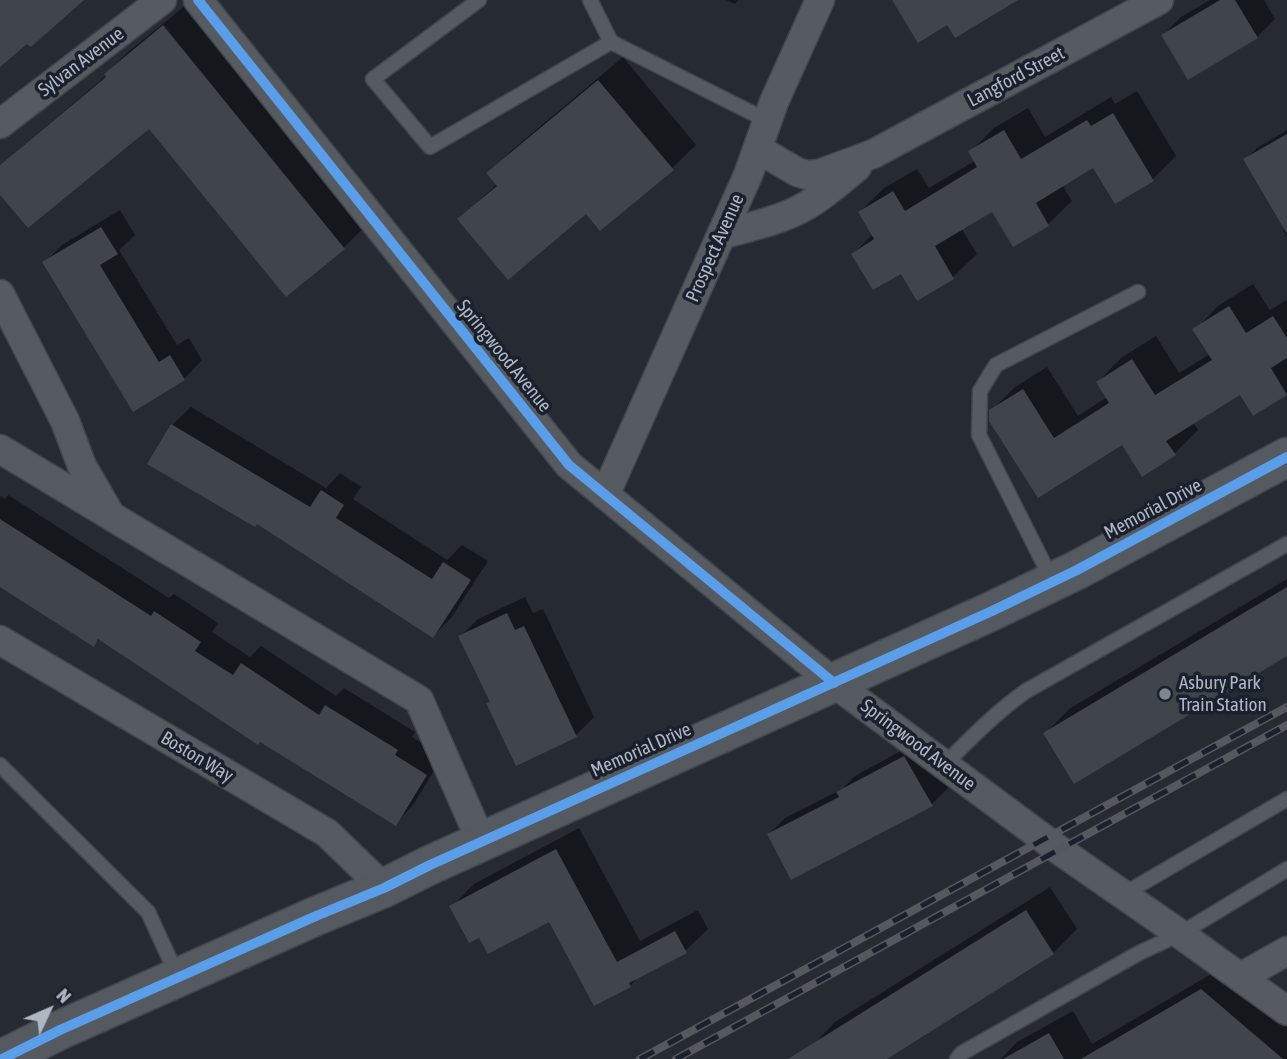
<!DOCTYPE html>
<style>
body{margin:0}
#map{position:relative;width:1287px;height:1059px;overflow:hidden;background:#262b33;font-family:"Asap Condensed",sans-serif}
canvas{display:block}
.north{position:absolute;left:14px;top:975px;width:70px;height:70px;-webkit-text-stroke:5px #1a212d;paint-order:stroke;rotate:46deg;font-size:19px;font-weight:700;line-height:28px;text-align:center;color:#afb7c5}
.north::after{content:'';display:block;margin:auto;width:24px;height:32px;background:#afb7c5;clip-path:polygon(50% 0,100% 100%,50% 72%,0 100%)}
</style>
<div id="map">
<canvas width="1287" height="1059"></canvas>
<div class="north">N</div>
</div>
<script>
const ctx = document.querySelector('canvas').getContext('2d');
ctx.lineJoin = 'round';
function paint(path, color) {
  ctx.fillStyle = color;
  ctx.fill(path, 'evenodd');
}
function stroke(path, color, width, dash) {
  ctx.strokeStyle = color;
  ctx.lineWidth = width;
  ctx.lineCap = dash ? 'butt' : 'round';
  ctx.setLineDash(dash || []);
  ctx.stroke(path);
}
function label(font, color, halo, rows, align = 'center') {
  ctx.font = font + ' "Asap Condensed",sans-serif';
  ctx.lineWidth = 7;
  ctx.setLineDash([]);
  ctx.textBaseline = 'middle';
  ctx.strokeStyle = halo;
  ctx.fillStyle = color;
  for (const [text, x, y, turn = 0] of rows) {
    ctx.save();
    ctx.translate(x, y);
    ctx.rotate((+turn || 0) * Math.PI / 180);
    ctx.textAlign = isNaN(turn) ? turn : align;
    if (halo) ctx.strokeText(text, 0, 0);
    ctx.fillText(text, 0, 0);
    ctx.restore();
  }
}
const shadow = new Path2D(`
 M 726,0 L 739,0 L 735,4 Z
 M 1210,0 L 1264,0 L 1275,19 L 1257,37 L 1163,35 L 1181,17 Z
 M 186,5 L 366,226 L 343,248 L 149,126 L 0,192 L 0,165 L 107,75 L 106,74 L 128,52 Z
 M 623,57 L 696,145 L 672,168 L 586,211 L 459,219 L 497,184 L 488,173 L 512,150 Z
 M 1137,91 L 1176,156 L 1152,180 L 1094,166 L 1062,185 L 1072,201 L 1048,224 L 1014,245 L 993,209 L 961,228 L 977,254 L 953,277 L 918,299 L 901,271 L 853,254 L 873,234 L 860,212 L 884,188 L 917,169 L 929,188 L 976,160 L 970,152 L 994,128 L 1028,108 L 1045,137 L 1111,97 L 1115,104 Z
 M 1287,130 L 1287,236 L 1283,230 L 1285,228 L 1245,160 L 1257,148 Z
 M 120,210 L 135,235 L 119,250 L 177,345 L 189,338 L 202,360 L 184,379 L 133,410 L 44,263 L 62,245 Z
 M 1253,284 L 1270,310 L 1287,300 L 1287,393 L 1254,413 L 1241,392 L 1193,422 L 1198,430 L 1174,454 L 1123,443 L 1038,496 L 991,411 L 1015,387 L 1047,367 L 1078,416 L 1107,397 L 1098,382 L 1121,358 L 1156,336 L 1179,373 L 1210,354 L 1195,330 L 1218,306 Z
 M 191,407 L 326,488 L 340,473 L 361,487 L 353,499 L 447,560 L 462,545 L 488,561 L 451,618 L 433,636 L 258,522 L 150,463 L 172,425 Z
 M 8,495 L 169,598 L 174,594 L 218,623 L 212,632 L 250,657 L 261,646 L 336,696 L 344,688 L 415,732 L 412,737 L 443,756 L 413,805 L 395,824 L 100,638 L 93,645 L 0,585 L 0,496 L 5,499 Z
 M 1287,579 L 1287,654 L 1046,733 L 1069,709 Z
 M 525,597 L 533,613 L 543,609 L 594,717 L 576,735 L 517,763 L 492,701 L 460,637 L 478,619 Z
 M 921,740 L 948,788 L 932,804 L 769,834 L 785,818 L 842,789 L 855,776 Z
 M 579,828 L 640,941 L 698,910 L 708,929 L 685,951 L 640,975 L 630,986 L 550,920 L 480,935 L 452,907 L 474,884 Z
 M 1050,887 L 1077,929 L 1053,953 L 884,1059 L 820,1059 L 812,1046 L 835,1022 Z
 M 1225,966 L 1287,1019 L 1287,1059 L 1001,1059 L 1017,1042 L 1073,1011 L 1092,1044 Z`);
const building = new Path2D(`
 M 0,0 L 84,0 L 31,47 L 27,44 L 0,67 Z
 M 892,0 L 1018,0 L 955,38 L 947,25 L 918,43 Z
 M 1220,0 L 1235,0 L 1258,38 L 1188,80 L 1161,35 Z
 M 163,25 L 345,249 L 286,297 L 149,129 L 28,228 L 0,195 L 0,165 L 106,77 L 104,74 Z
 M 598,80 L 674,170 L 600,231 L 586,214 L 508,280 L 457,219 L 497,186 L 486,173 Z
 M 1113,113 L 1154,181 L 1115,204 L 1093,168 L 1036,203 L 1049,226 L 1013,247 L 992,212 L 935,246 L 954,279 L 917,301 L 901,274 L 873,290 L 851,254 L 874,239 L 858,212 L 893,191 L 905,211 L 977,167 L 968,151 L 1004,130 L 1021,159 L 1087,120 L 1091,126 Z
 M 1287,134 L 1287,234 L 1243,159 Z
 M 101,227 L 118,254 L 100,265 L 159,362 L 170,355 L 185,380 L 133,412 L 42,262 Z
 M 1229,306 L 1246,333 L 1273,316 L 1287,338 L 1287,358 L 1271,368 L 1287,395 L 1253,416 L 1240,395 L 1166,441 L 1176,455 L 1142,477 L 1122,445 L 1038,498 L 989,421 L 989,410 L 1023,389 L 1054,438 L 1109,403 L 1096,382 L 1132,359 L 1155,395 L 1212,360 L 1192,329 Z
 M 171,424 L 310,507 L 321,490 L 344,505 L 336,518 L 432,579 L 443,562 L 471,580 L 433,638 L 257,524 L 255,527 L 147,464 Z
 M 0,519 L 151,616 L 154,611 L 201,642 L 195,651 L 233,675 L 241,663 L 319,715 L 325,705 L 398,750 L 395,755 L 427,775 L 396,826 L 260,742 L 258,745 L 98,639 L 94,647 L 0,587 Z
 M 1287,587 L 1287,656 L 1074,784 L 1043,733 Z
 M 507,613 L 515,630 L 524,626 L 577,737 L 516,766 L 486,703 L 490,702 L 458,636 Z
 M 904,756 L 933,806 L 791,880 L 767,834 L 839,797 L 836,792 Z
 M 556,849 L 617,962 L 675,931 L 687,953 L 629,983 L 631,987 L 594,1006 L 549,922 L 488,954 L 479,938 L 469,943 L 449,906 Z
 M 1026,910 L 1054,954 L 887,1059 L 788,1059 Z
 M 1201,989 L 1283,1059 L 1081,1059 Z
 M 1049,1033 L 1064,1059 L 1003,1059 Z`);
const lane = new Path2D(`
 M 479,0 L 373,79 L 430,147 L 611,42
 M 590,0 L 611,42 L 768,121
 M 1052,580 L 979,435 L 980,391 L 996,365 L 1138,292
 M 0,765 L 148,912 L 177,975
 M 944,765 C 970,739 995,713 1026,691 L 1287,544
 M 1124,894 L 1287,799
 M 957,1059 L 962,1053 L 1139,953 L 1180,934 L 1287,869`);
const street = new Path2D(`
 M 198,0 L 569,465 L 834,683 L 1059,850 L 1180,934 L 1287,1011
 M 0,124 L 162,0
 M 758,149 L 797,172 L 807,175 L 819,174 L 873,154 L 1159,0
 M 721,235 C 748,227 779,221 804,207 C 824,196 840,181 857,167
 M 0,294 L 65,421 L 82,466 L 111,516 L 419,700 L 481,841
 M 0,449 L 108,514
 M 605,495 L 748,175 L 774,102 L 820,0
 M 0,640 L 327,833 L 384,888
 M 1241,977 L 1287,951`);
const secondary = new Path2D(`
 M 2,1059 L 60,1030 L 316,916 L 384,888 L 430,865 L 992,611 L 1077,570 L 1287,457`);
const rail = new Path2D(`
 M 640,1059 L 1287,707
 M 676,1059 L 1287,725`);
const cycleway = new Path2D(`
 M 198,0 L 569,465 L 834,683
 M 2,1059 L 60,1030 L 316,916 L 384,888 L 430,865 L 992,611 L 1077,570 L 1287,457`);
const markers = [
 [1165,694,7,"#7f8692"]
];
const streetNames = [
 ["Sylvan Avenue",81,62,-37],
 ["Langford Street",1016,77,-28],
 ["Prospect Avenue",715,248,-66],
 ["Springwood Avenue",504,356,51],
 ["Memorial Drive",1153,509,-28],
 ["Springwood Avenue",918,745,37],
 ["Memorial Drive",641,750,-24],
 ["Boston Way",197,757,31]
];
const poiNames = [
 ["Asbury Park",1179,683],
 ["Train Station",1179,705]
];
paint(shadow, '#0007');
paint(building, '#40454b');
stroke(lane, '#42464c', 17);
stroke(street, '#42464c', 31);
stroke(secondary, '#42464c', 41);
stroke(lane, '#565a61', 14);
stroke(street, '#565a61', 28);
stroke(secondary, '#555960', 38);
stroke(rail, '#55595f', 8);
stroke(rail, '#1a212d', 5, [16]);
stroke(cycleway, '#5a9eea', 10);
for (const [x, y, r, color] of markers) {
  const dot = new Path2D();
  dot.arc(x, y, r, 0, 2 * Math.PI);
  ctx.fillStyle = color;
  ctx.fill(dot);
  stroke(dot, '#1a212d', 2.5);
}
label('19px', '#afb7c5', '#1a212d', streetNames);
label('19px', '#afb7c5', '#1a212d', poiNames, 'left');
</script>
